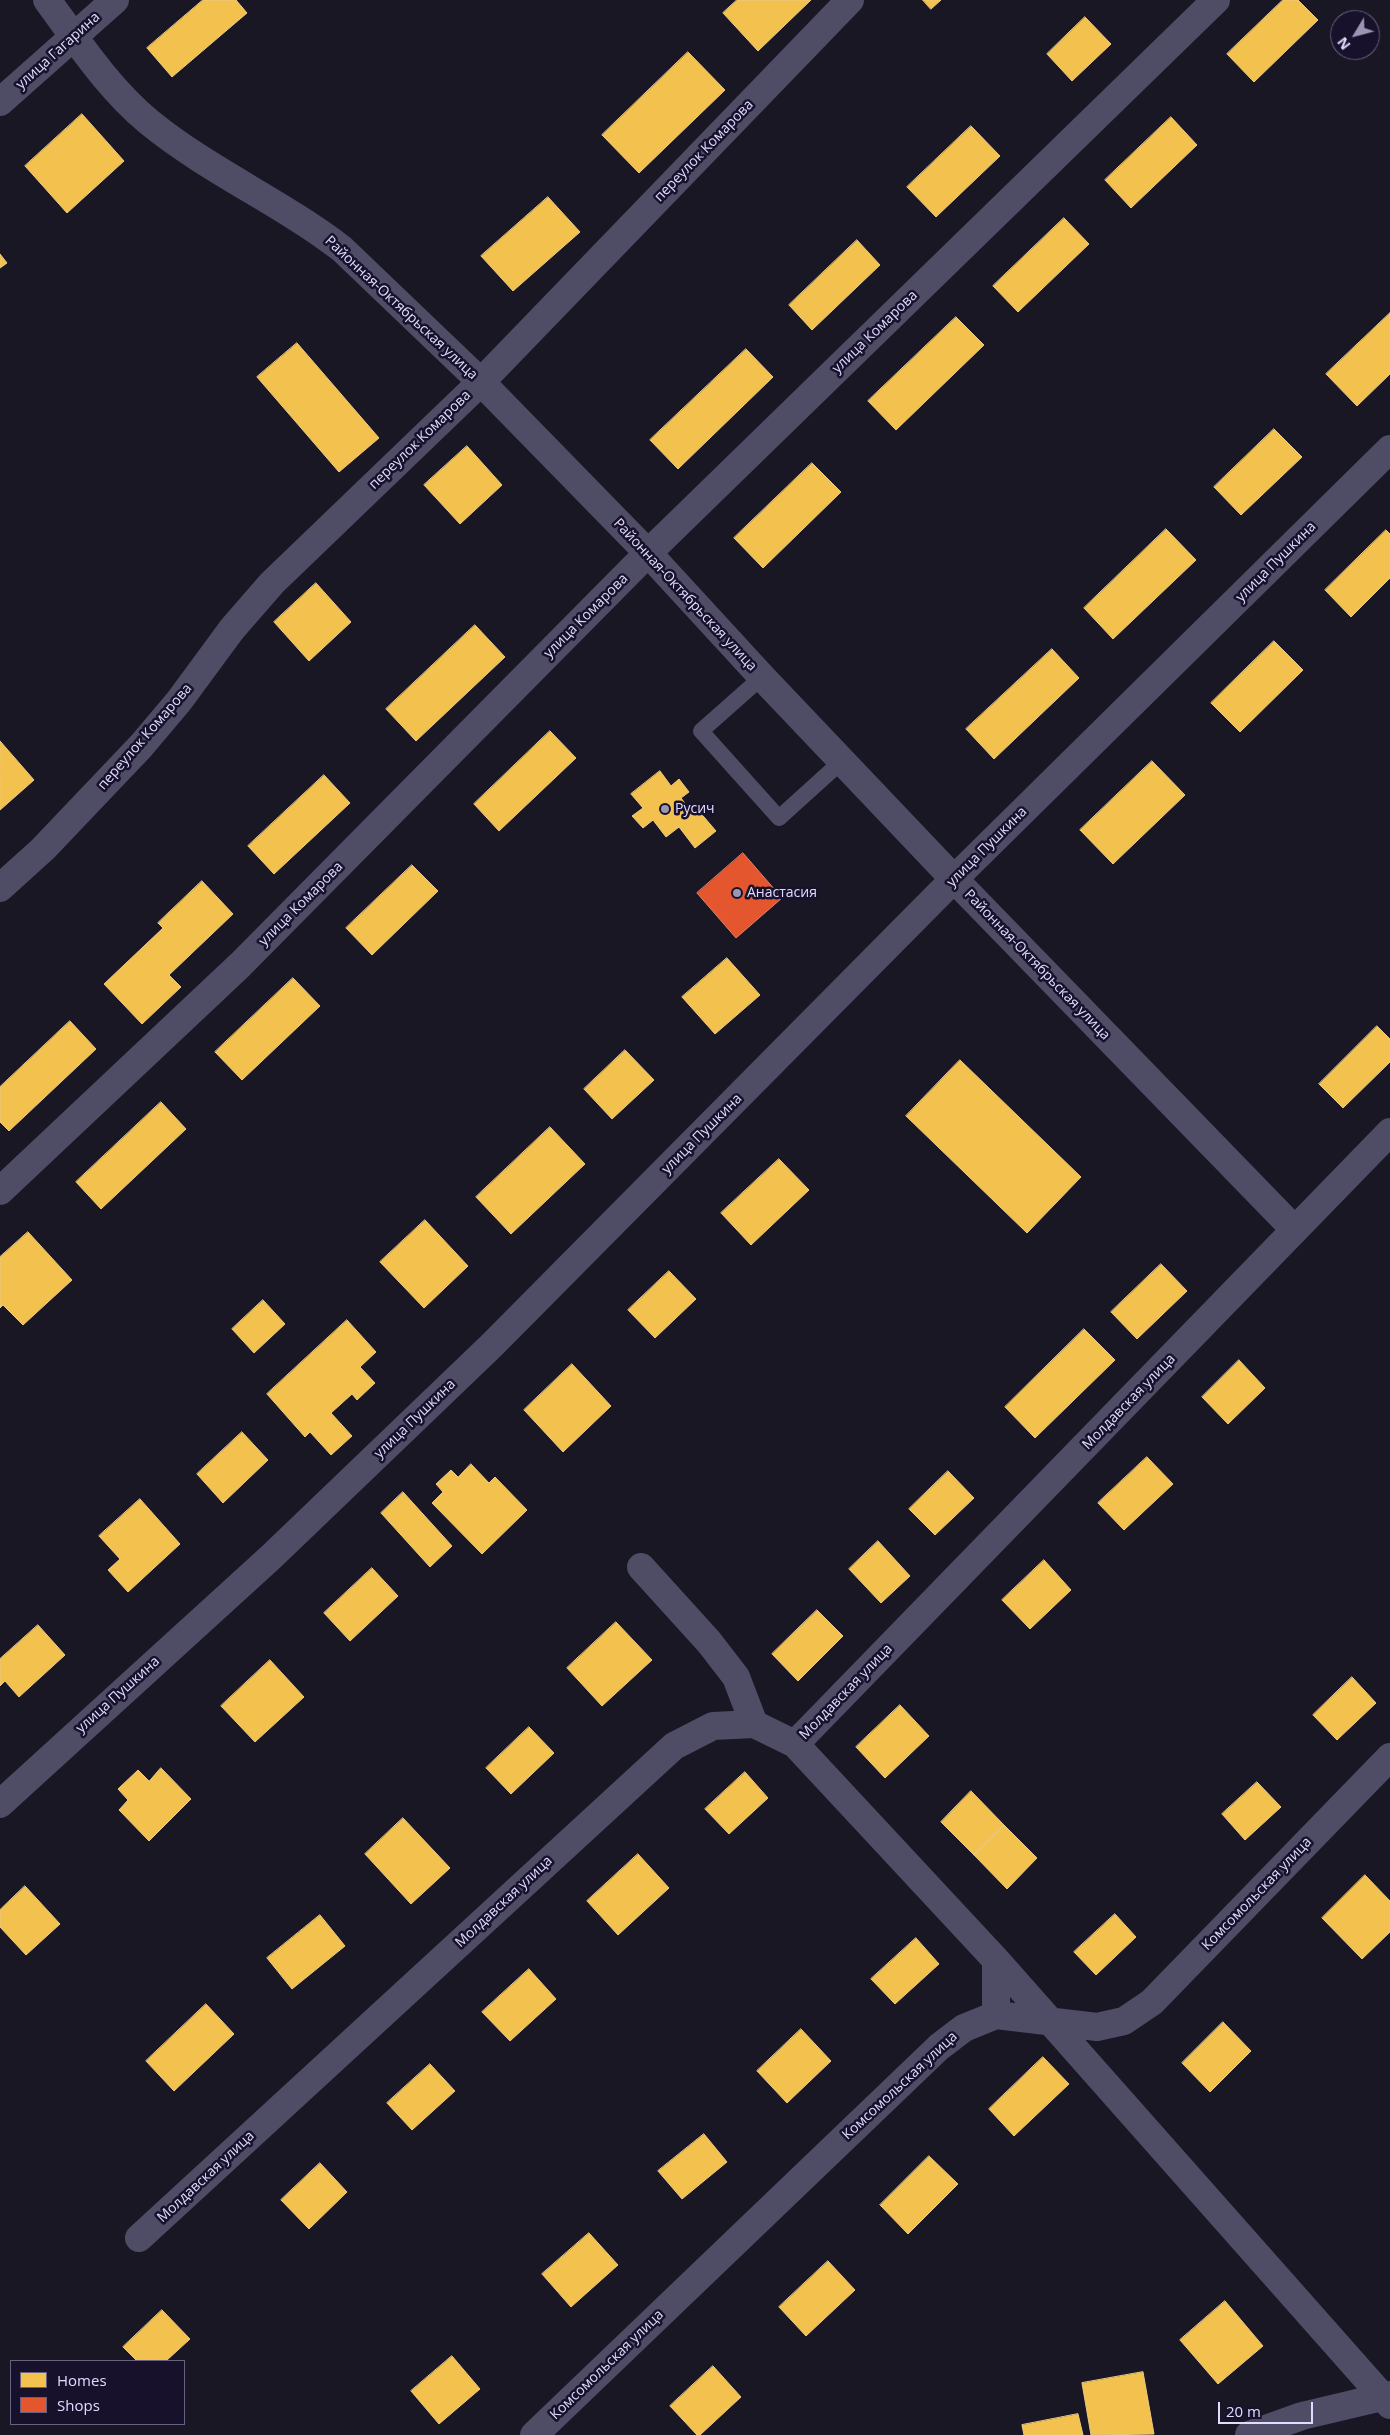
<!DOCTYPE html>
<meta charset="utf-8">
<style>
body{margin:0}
#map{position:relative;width:1390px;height:2435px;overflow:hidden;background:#1a1725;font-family:"Open Sans",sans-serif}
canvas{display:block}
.legend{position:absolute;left:10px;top:2360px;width:175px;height:65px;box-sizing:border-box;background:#17112b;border:1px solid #686280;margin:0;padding:6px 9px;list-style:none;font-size:15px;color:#e1dbff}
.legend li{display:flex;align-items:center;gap:10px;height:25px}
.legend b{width:25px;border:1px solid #686280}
.north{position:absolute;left:1330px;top:10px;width:50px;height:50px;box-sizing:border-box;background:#17112b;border:1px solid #686280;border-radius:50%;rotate:233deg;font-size:14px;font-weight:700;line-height:20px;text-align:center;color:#e1dbff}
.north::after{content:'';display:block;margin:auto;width:18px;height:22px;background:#9b96b3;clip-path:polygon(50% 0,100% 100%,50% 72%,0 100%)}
.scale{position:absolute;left:1218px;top:2402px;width:95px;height:22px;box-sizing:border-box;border:2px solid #e1dbff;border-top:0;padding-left:6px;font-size:15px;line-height:18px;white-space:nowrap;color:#e1dbff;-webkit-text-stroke:4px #17112b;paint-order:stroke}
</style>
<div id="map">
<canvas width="1390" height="2435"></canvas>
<ul class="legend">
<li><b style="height:14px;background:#f2c14e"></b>Homes</li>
<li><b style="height:14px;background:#e4572e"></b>Shops</li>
</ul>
<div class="north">N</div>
<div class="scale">20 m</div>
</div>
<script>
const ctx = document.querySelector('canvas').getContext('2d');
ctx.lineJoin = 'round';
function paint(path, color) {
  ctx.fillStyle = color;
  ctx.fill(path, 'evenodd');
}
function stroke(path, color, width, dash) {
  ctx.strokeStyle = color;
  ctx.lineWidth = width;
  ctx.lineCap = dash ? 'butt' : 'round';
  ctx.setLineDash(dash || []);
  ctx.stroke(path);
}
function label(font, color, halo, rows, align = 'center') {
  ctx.font = font + ' "Open Sans",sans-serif';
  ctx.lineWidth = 5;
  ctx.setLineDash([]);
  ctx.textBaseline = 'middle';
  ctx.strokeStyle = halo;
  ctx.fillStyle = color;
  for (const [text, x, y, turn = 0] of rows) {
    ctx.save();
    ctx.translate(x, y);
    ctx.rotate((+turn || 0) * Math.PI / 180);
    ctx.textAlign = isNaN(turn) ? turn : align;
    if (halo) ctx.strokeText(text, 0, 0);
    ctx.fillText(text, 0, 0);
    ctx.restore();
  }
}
const homes = new Path2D(`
 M 203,0 L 236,0 L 247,13 L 172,77 L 147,48 Z
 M 737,0 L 811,0 L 758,51 L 723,13 Z
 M 923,0 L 941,0 L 931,9 Z
 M 1283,0 L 1298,0 L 1318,20 L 1254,82 L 1227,54 Z
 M 1085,17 L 1111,44 L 1072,81 L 1047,54 Z
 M 688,52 L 725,90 L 639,173 L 602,135 Z
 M 82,114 L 124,161 L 67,213 L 25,166 Z
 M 1171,117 L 1197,145 L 1131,208 L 1105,180 Z
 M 971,126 L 1000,156 L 936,217 L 907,187 Z
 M 548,197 L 580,232 L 513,291 L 481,256 Z
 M 1064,218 L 1089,244 L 1018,312 L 993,286 Z
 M 857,240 L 880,265 L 812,330 L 789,305 Z
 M 0,254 L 7,263 L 0,268 Z
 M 1390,313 L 1390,374 L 1357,406 L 1326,374 Z
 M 956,317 L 984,345 L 896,430 L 868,401 Z
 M 297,343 L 379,438 L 339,472 L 257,377 Z
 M 746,349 L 773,377 L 678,469 L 650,440 Z
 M 1274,429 L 1302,457 L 1241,515 L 1214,487 Z
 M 467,446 L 502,485 L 460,524 L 424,485 Z
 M 812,463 L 841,492 L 763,568 L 734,538 Z
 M 1166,529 L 1196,560 L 1113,639 L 1084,608 Z
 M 1386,530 L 1390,534 L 1390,578 L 1351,617 L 1325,590 Z
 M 316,583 L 351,622 L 309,661 L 274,622 Z
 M 475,625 L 505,657 L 416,741 L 386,709 Z
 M 1274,641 L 1303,670 L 1240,732 L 1211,703 Z
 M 1052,649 L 1079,678 L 994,759 L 966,729 Z
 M 550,731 L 576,758 L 499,831 L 474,804 Z
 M 0,741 L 34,780 L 0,810 Z
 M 1152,761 L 1185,795 L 1113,864 L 1080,830 Z
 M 660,771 L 671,786 L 679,779 L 689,792 L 681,798 L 693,814 L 698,810 L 716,831 L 695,848 L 679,827 L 666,837 L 653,820 L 643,828 L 632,816 L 643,808 L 631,794 Z
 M 324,775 L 350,803 L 274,874 L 248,846 Z
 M 412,865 L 438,891 L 372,955 L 346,928 Z
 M 202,881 L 233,914 L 169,975 L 181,987 L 142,1024 L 104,984 L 163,928 L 158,923 Z
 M 727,958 L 760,995 L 715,1034 L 682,997 Z
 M 293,978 L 320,1006 L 242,1080 L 215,1052 Z
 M 70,1021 L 96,1049 L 9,1131 L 0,1122 L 0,1087 Z
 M 1377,1026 L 1390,1039 L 1390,1062 L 1343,1108 L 1319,1084 Z
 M 625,1050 L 654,1080 L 612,1119 L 584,1089 Z
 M 960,1060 L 1081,1177 L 1027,1233 L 906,1116 Z
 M 161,1102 L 186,1129 L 101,1209 L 76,1182 Z
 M 550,1127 L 585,1164 L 511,1234 L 476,1197 Z
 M 779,1159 L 809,1190 L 751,1245 L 721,1213 Z
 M 425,1220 L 468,1266 L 424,1308 L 380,1262 Z
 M 28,1232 L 72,1280 L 23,1325 L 3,1305 L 0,1308 L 0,1257 Z
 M 1161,1264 L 1187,1291 L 1137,1339 L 1111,1312 Z
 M 669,1271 L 696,1299 L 655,1338 L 628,1310 Z
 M 263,1300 L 285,1324 L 254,1353 L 232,1329 Z
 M 347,1320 L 376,1352 L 360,1367 L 375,1383 L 357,1400 L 352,1394 L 331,1413 L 352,1436 L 331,1455 L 310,1432 L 305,1437 L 267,1394 Z
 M 1084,1329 L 1115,1360 L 1035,1438 L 1005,1407 Z
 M 1239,1360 L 1265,1388 L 1228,1424 L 1202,1397 Z
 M 572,1364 L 611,1406 L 563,1452 L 524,1410 Z
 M 242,1432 L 268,1460 L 223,1503 L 197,1474 Z
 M 1147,1457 L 1173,1484 L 1124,1530 L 1098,1503 Z
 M 471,1464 L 489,1483 L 495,1477 L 527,1510 L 482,1554 L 432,1503 L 443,1492 L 436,1484 L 451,1470 L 458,1477 Z
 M 948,1471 L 974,1498 L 935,1535 L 909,1509 Z
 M 403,1492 L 452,1546 L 430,1567 L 381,1513 Z
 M 140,1499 L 180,1544 L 128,1592 L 108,1570 L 120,1559 L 99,1536 Z
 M 878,1541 L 910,1576 L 881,1603 L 849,1569 Z
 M 1044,1560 L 1071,1590 L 1030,1629 L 1002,1600 Z
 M 372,1568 L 398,1596 L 350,1641 L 324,1613 Z
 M 817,1610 L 843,1636 L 798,1681 L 772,1654 Z
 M 616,1622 L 652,1660 L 602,1706 L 567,1668 Z
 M 38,1625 L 65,1655 L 19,1697 L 5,1681 L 0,1686 L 0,1659 Z
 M 270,1660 L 304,1697 L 255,1742 L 221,1706 Z
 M 1352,1677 L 1376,1703 L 1337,1740 L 1313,1715 Z
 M 900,1705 L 929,1736 L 885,1778 L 856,1747 Z
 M 529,1727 L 554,1753 L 511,1794 L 486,1768 Z
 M 161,1768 L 191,1799 L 149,1841 L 119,1810 L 128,1800 L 118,1789 L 138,1770 L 149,1781 Z
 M 745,1772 L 768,1798 L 729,1834 L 705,1809 Z
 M 1257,1782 L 1281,1807 L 1245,1840 L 1222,1814 Z
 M 971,1791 L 1004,1825 L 974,1855 L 941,1822 Z
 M 403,1818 L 450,1868 L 411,1904 L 365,1854 Z
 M 1004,1825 L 1037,1858 L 1007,1889 L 974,1855 Z
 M 638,1854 L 669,1888 L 618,1935 L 587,1901 Z
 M 1365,1875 L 1390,1901 L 1390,1932 L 1362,1959 L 1322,1918 Z
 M 25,1886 L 60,1924 L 26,1955 L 0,1927 L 0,1910 Z
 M 1115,1914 L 1136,1937 L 1096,1975 L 1074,1952 Z
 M 320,1915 L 345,1946 L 292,1989 L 267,1958 Z
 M 916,1938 L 939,1964 L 895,2004 L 871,1979 Z
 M 529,1969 L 556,1999 L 510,2041 L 482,2012 Z
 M 206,2004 L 234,2034 L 174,2091 L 146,2061 Z
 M 1223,2022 L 1251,2051 L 1210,2092 L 1182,2063 Z
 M 801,2029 L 831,2061 L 787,2103 L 757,2071 Z
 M 1043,2057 L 1069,2084 L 1014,2136 L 989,2109 Z
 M 430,2064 L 455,2091 L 412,2130 L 387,2103 Z
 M 704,2134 L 727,2162 L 682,2199 L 658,2171 Z
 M 929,2156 L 958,2184 L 908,2234 L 880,2205 Z
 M 320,2163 L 347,2192 L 309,2229 L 281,2200 Z
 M 589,2233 L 618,2265 L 571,2307 L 542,2274 Z
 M 828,2261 L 855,2290 L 806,2336 L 779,2307 Z
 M 1225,2301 L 1263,2346 L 1218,2384 L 1180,2340 Z
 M 162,2310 L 190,2339 L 166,2361 L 137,2361 L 123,2347 Z
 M 452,2356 L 480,2389 L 439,2424 L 411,2391 Z
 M 713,2366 L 741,2397 L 700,2435 L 697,2435 L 670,2406 Z
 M 1143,2372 L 1154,2434 L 1091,2435 L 1082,2383 Z
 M 1078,2414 L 1083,2435 L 1024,2435 L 1022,2425 Z`);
const shops = new Path2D(`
 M 743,853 L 782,898 L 736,938 L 697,893 Z`);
const lane = new Path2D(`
 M 762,677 L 701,731 L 779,818 L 842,761`);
const street = new Path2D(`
 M 47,0 C 78,42 108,88 149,122 C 209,171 281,202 342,249 L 481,382 L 648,553 L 762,677 L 954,879 L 1294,1229
 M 0,102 L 115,0
 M 0,888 L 43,849 L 141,746 L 179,701 L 232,629 L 272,583 L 481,382 L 850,0
 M 0,1191 L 240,965 L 648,553 L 1216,0
 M 641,1567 L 709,1642 L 736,1677 L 754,1724
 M 795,1744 L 996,1960 L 1390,2405
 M 0,1804 L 271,1557 L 492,1345 L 954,879 L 1390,449
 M 996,1960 L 996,2015
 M 139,2238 L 674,1746 L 713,1726 L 754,1724 L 795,1744 L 1390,1132
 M 534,2435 L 939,2047 L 964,2028 L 996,2015 L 1097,2027 L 1124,2021 L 1152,2002 L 1390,1757
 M 1249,2435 L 1302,2416 L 1390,2395`);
const markers = [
 [665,809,5,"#9b96b3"],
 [737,893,5,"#9b96b3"]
];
const streetNames = [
 ["улица Гагарина",58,51,-42],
 ["переулок Комарова",704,151,-46],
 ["Районная-Октябрьская улица",401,308,43],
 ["улица Комарова",875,332,-44],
 ["переулок Комарова",420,440,-44],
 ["улица Пушкина",1276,562,-45],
 ["Районная-Октябрьская улица",685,595,47],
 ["улица Комарова",586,616,-45],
 ["переулок Комарова",145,737,-49],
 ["улица Пушкина",987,847,-45],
 ["улица Комарова",301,904,-45],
 ["Районная-Октябрьская улица",1037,965,46],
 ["улица Пушкина",702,1134,-45],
 ["Молдавская улица",1129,1402,-46],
 ["улица Пушкина",415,1419,-44],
 ["Молдавская улица",846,1692,-46],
 ["улица Пушкина",118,1695,-42],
 ["Комсомольская улица",1257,1894,-46],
 ["Молдавская улица",504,1902,-43],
 ["Комсомольская улица",900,2086,-43],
 ["Молдавская улица",206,2177,-43],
 ["Комсомольская улица",607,2365,-44]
];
const poiNames = [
 ["Русич",675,809],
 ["Анастасия",747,893]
];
paint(homes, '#f2c14e');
stroke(homes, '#edc983', 1);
paint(shops, '#e4572e');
stroke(shops, '#e37f6d', 1);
stroke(lane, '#4f4c66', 16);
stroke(street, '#4f4c66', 28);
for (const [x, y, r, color] of markers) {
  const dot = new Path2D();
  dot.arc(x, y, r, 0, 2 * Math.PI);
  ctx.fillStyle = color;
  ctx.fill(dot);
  stroke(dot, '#17112b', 2);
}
label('14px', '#e1dbff', '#17112b', streetNames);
label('14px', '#e1dbff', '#17112b', poiNames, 'left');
</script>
